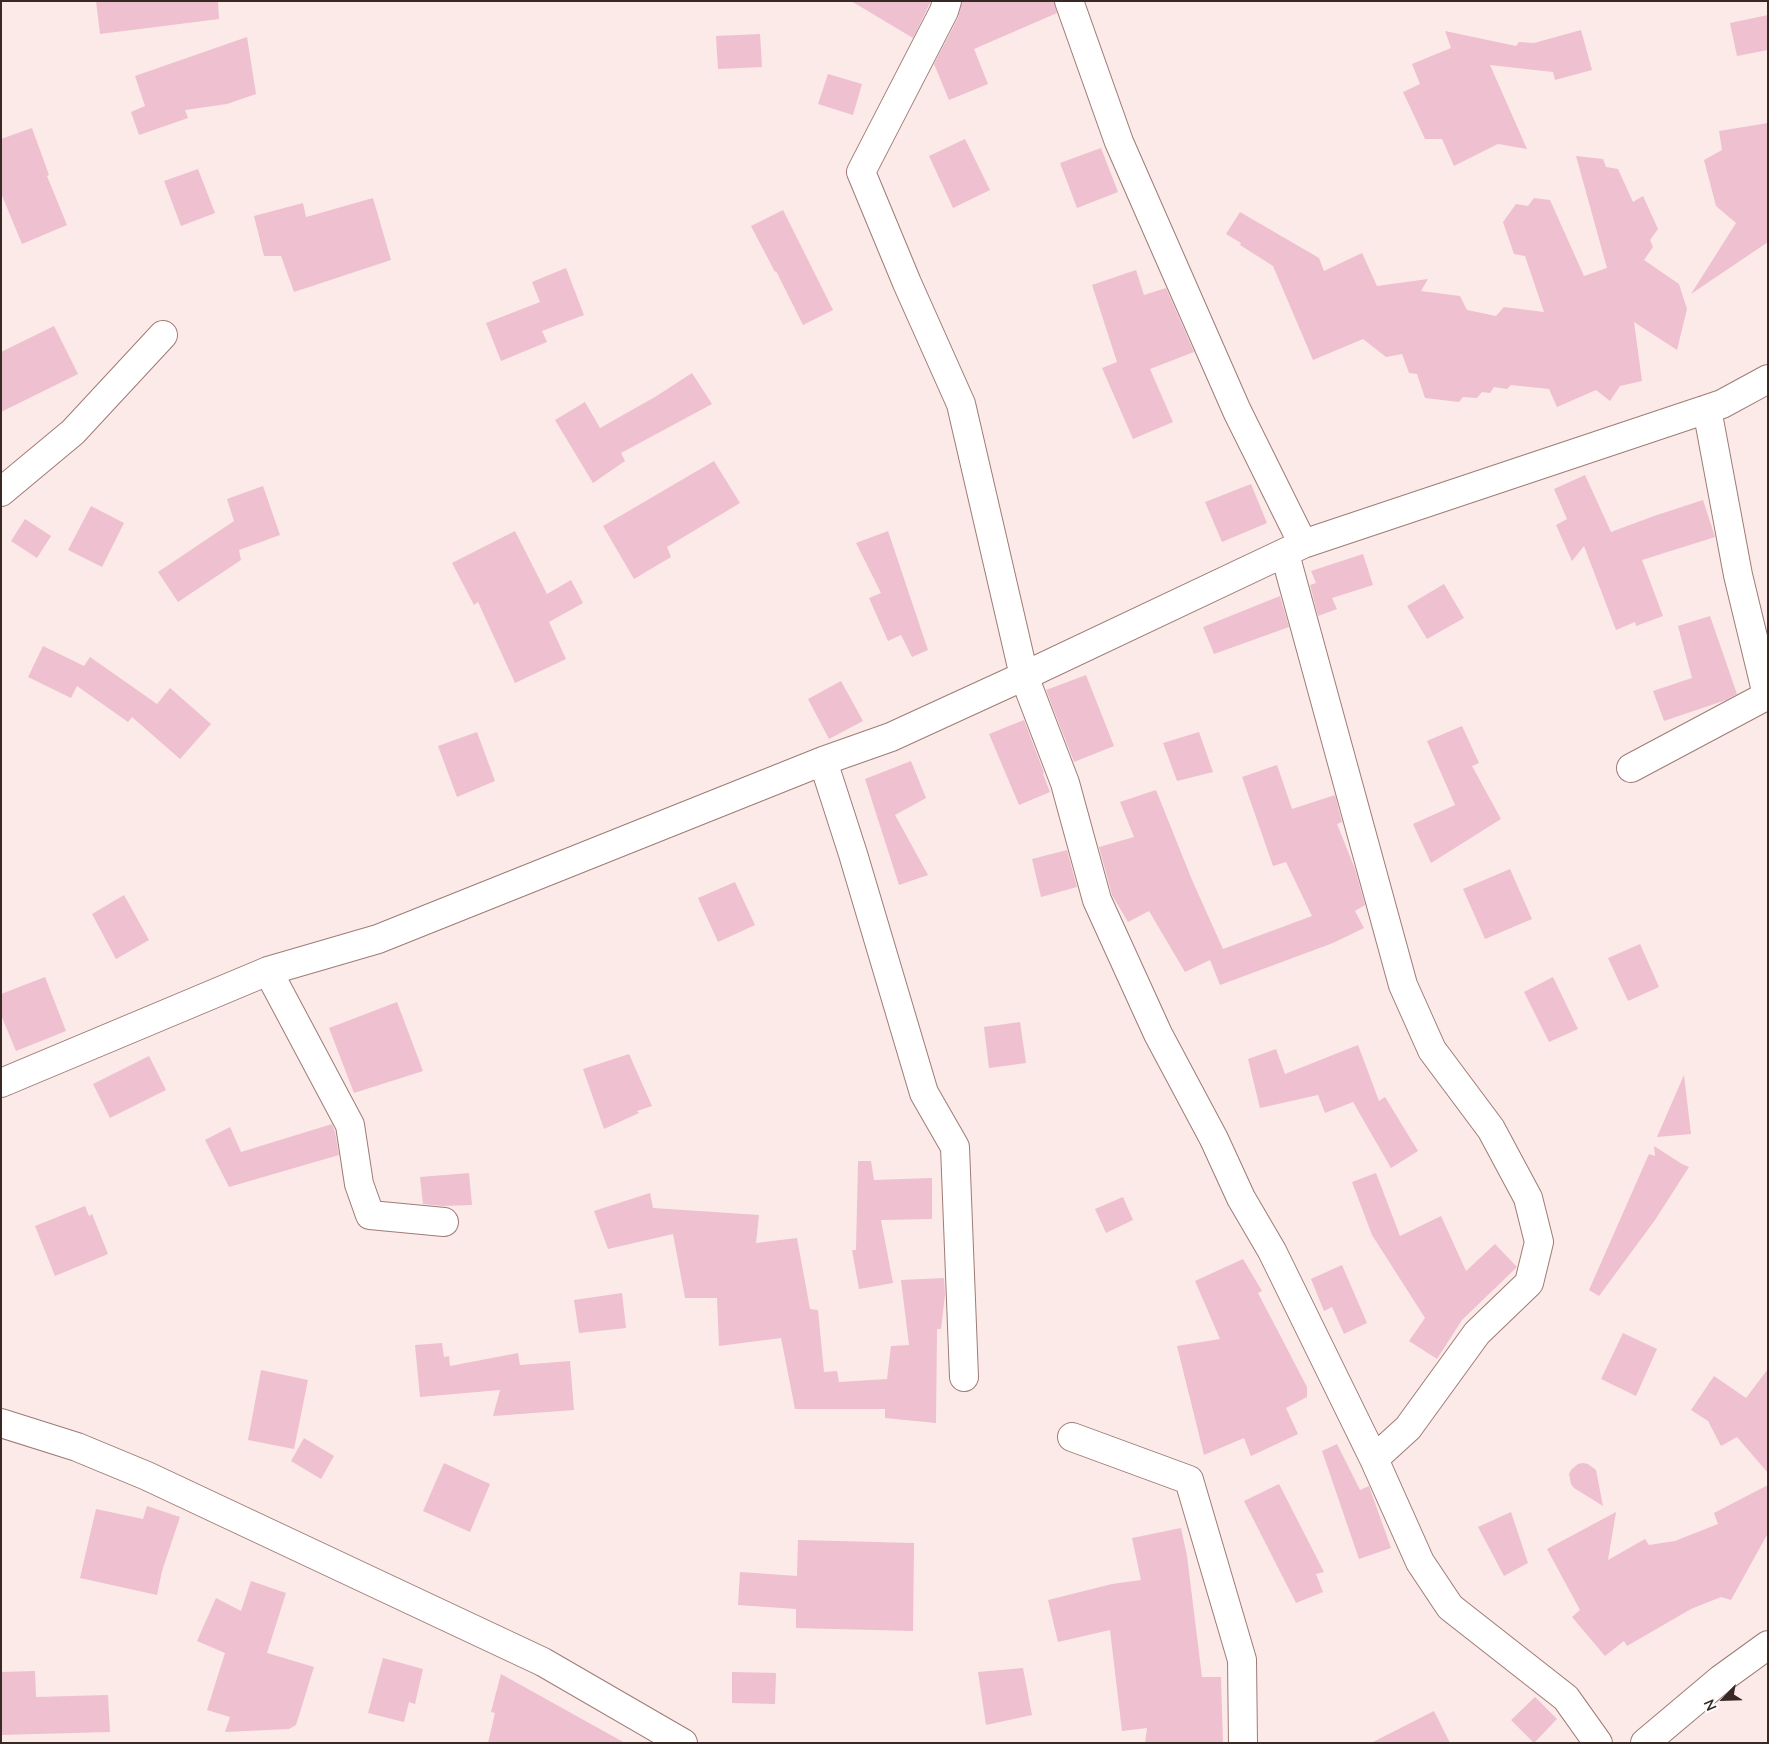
<!DOCTYPE html>
<style>
body{margin:0}
#map{position:relative;width:1769px;height:1744px;overflow:hidden;background:#fbeae8;font-family:Lato,sans-serif}
canvas{display:block}
.frame{position:absolute;inset:0;border:2px solid #382927;pointer-events:none}
.north{position:absolute;left:1699px;top:1674px;width:50px;height:50px;-webkit-text-stroke:4px #fcfcfc;paint-order:stroke;rotate:246deg;font-size:14px;font-weight:700;line-height:20px;text-align:center;color:#382927}
.north::after{content:'';display:block;margin:auto;width:18px;height:22px;background:#382927;clip-path:polygon(50% 0,100% 100%,50% 72%,0 100%)}
</style>
<div id="map">
<canvas width="1769" height="1744"></canvas>
<div class="frame"></div>
<div class="north">N</div>
</div>
<script>
const ctx = document.querySelector('canvas').getContext('2d');
ctx.lineJoin = 'round';
function paint(path, color) {
  ctx.fillStyle = color;
  ctx.fill(path, 'evenodd');
}
function stroke(path, color, width, dash) {
  ctx.strokeStyle = color;
  ctx.lineWidth = width;
  ctx.lineCap = dash ? 'butt' : 'round';
  ctx.setLineDash(dash || []);
  ctx.stroke(path);
}
const building = new Path2D(`
 M 96,1 L 218,1 L 219,19 L 100,34 Z
 M 851,1 L 931,1 L 913,38 Z
 M 962,1 L 1054,1 L 1057,13 L 974,49 L 988,84 L 949,100 L 934,64 L 958,18 Z
 M 1768,15 L 1768,50 L 1737,56 L 1730,23 Z
 M 1581,30 L 1592,70 L 1555,80 L 1553,72 L 1490,65 L 1527,149 L 1498,144 L 1454,166 L 1442,139 L 1425,139 L 1403,92 L 1420,84 L 1412,64 L 1451,48 L 1445,31 L 1516,46 L 1519,42 L 1534,43 Z
 M 760,34 L 762,67 L 718,69 L 716,36 Z
 M 247,37 L 256,94 L 227,104 L 185,110 L 188,118 L 139,135 L 131,112 L 145,106 L 135,76 Z
 M 828,74 L 862,84 L 853,115 L 818,104 Z
 M 1768,123 L 1768,242 L 1691,294 L 1736,223 L 1716,206 L 1704,160 L 1722,150 L 1719,131 Z
 M 32,128 L 49,175 L 47,176 L 67,225 L 22,244 L 1,193 L 1,139 Z
 M 965,139 L 990,190 L 953,208 L 929,156 Z
 M 1101,148 L 1118,192 L 1077,208 L 1060,163 Z
 M 1576,156 L 1603,159 L 1606,167 L 1618,169 L 1633,202 L 1643,196 L 1658,229 L 1650,240 L 1653,247 L 1644,260 L 1679,284 L 1687,309 L 1677,350 L 1634,322 L 1642,381 L 1620,386 L 1610,401 L 1596,390 L 1557,407 L 1549,389 L 1511,385 L 1507,389 L 1494,387 L 1490,393 L 1482,392 L 1477,398 L 1463,397 L 1459,402 L 1425,398 L 1417,374 L 1409,373 L 1402,354 L 1386,357 L 1363,339 L 1313,360 L 1273,266 L 1240,245 L 1241,243 L 1226,234 L 1240,212 L 1319,258 L 1324,271 L 1362,253 L 1377,286 L 1428,279 L 1421,291 L 1460,296 L 1467,310 L 1496,316 L 1504,307 L 1544,312 L 1525,256 L 1514,254 L 1503,222 L 1516,204 L 1528,206 L 1534,198 L 1550,200 L 1584,276 L 1607,268 Z
 M 198,169 L 215,213 L 181,226 L 164,181 Z
 M 373,198 L 391,260 L 294,292 L 281,256 L 264,256 L 254,216 L 303,203 L 306,217 Z
 M 783,210 L 833,310 L 803,325 L 776,271 L 775,272 L 751,226 Z
 M 566,268 L 584,315 L 542,331 L 547,342 L 501,361 L 486,323 L 540,302 L 532,282 Z
 M 1136,270 L 1144,295 L 1166,288 L 1194,352 L 1150,369 L 1173,422 L 1133,439 L 1102,368 L 1117,362 L 1092,285 Z
 M 54,326 L 78,374 L 1,412 L 1,352 Z
 M 692,373 L 712,404 L 621,453 L 625,461 L 593,483 L 555,420 L 585,402 L 600,428 L 655,397 Z
 M 714,461 L 740,503 L 667,547 L 671,557 L 634,579 L 603,526 Z
 M 1585,475 L 1611,532 L 1654,516 L 1703,500 L 1715,537 L 1642,560 L 1663,616 L 1636,626 L 1635,622 L 1616,630 L 1584,546 L 1572,561 L 1556,525 L 1567,519 L 1554,489 Z
 M 1251,484 L 1267,523 L 1222,542 L 1205,502 Z
 M 263,486 L 280,535 L 239,550 L 241,560 L 178,602 L 158,572 L 234,521 L 227,499 Z
 M 91,506 L 124,523 L 102,567 L 68,550 Z
 M 25,519 L 51,536 L 37,558 L 11,541 Z
 M 515,531 L 547,594 L 571,580 L 583,603 L 549,622 L 566,659 L 515,683 L 478,602 L 474,605 L 452,563 Z
 M 888,531 L 928,650 L 912,657 L 901,635 L 888,641 L 869,598 L 881,593 L 856,543 Z
 M 1363,554 L 1373,585 L 1332,598 L 1337,609 L 1318,616 L 1310,585 L 1316,583 L 1311,571 Z
 M 1444,584 L 1464,618 L 1427,639 L 1407,606 Z
 M 1280,596 L 1289,627 L 1214,654 L 1203,627 Z
 M 1710,616 L 1737,694 L 1726,700 L 1664,721 L 1653,691 L 1692,678 L 1678,626 Z
 M 43,646 L 84,666 L 90,657 L 157,704 L 170,688 L 211,724 L 180,759 L 132,717 L 128,722 L 77,686 L 71,698 L 28,677 Z
 M 1086,675 L 1114,746 L 1074,762 L 1046,690 Z
 M 841,681 L 863,721 L 829,739 L 808,699 Z
 M 1024,720 L 1044,773 L 1043,774 L 1050,792 L 1019,805 L 989,734 Z
 M 1462,726 L 1479,763 L 1472,766 L 1501,819 L 1431,863 L 1413,824 L 1455,805 L 1427,741 Z
 M 477,732 L 495,781 L 457,797 L 438,746 Z
 M 1199,732 L 1213,772 L 1177,781 L 1163,743 Z
 M 911,761 L 926,798 L 895,815 L 928,875 L 899,885 L 865,779 Z
 M 1277,765 L 1292,809 L 1335,795 L 1342,822 L 1337,824 L 1355,869 L 1365,905 L 1355,911 L 1364,928 L 1333,943 L 1220,985 L 1210,960 L 1185,972 L 1149,911 L 1128,922 L 1112,895 L 1099,847 L 1134,837 L 1120,802 L 1156,790 L 1192,880 L 1223,949 L 1312,916 L 1286,862 L 1273,866 L 1242,777 Z
 M 1067,850 L 1077,887 L 1041,897 L 1032,859 Z
 M 1510,869 L 1532,919 L 1485,939 L 1463,889 Z
 M 735,882 L 755,925 L 718,942 L 698,898 Z
 M 124,895 L 149,940 L 116,959 L 92,914 Z
 M 1640,944 L 1659,987 L 1628,1001 L 1608,958 Z
 M 45,977 L 66,1031 L 16,1051 L 1,1015 L 1,994 Z
 M 1553,977 L 1578,1029 L 1549,1042 L 1524,992 Z
 M 397,1002 L 423,1071 L 354,1093 L 329,1028 Z
 M 1020,1022 L 1026,1063 L 989,1068 L 984,1027 Z
 M 1358,1045 L 1379,1101 L 1385,1097 L 1418,1151 L 1391,1168 L 1353,1102 L 1325,1113 L 1318,1095 L 1260,1108 L 1248,1059 L 1276,1049 L 1285,1074 Z
 M 629,1054 L 652,1106 L 637,1111 L 639,1113 L 604,1129 L 583,1069 Z
 M 149,1056 L 166,1090 L 110,1118 L 93,1084 Z
 M 1684,1075 L 1691,1134 L 1657,1137 Z
 M 332,1124 L 335,1132 L 339,1155 L 229,1187 L 205,1140 L 230,1127 L 241,1152 Z
 M 1654,1146 L 1682,1164 L 1689,1167 L 1655,1220 L 1599,1296 L 1589,1290 L 1649,1154 L 1655,1156 Z
 M 858,1161 L 871,1161 L 874,1180 L 932,1178 L 932,1219 L 881,1220 L 893,1283 L 859,1289 L 852,1250 L 856,1250 Z
 M 469,1173 L 472,1205 L 443,1206 L 423,1204 L 420,1177 Z
 M 1376,1173 L 1400,1236 L 1441,1216 L 1466,1271 L 1495,1244 L 1517,1267 L 1462,1320 L 1437,1359 L 1409,1341 L 1425,1318 L 1372,1235 L 1352,1182 Z
 M 650,1193 L 653,1208 L 759,1215 L 756,1243 L 797,1238 L 810,1309 L 818,1310 L 824,1372 L 837,1371 L 839,1382 L 887,1379 L 891,1346 L 909,1345 L 901,1280 L 944,1278 L 945,1295 L 941,1329 L 937,1329 L 936,1423 L 885,1418 L 885,1409 L 795,1409 L 781,1338 L 719,1346 L 717,1298 L 685,1298 L 673,1234 L 608,1249 L 594,1211 Z
 M 1123,1197 L 1133,1220 L 1106,1233 L 1095,1209 Z
 M 85,1206 L 89,1216 L 92,1214 L 108,1254 L 55,1276 L 35,1226 Z
 M 1243,1259 L 1262,1291 L 1258,1293 L 1307,1387 L 1307,1397 L 1286,1408 L 1298,1434 L 1251,1456 L 1244,1438 L 1204,1455 L 1177,1346 L 1220,1339 L 1195,1281 Z
 M 1342,1265 L 1367,1323 L 1344,1334 L 1332,1307 L 1324,1311 L 1311,1279 Z
 M 622,1293 L 626,1328 L 579,1333 L 574,1300 Z
 M 1623,1333 L 1657,1349 L 1636,1396 L 1601,1379 Z
 M 442,1343 L 444,1357 L 449,1356 L 450,1366 L 518,1353 L 520,1365 L 570,1361 L 574,1410 L 493,1416 L 500,1390 L 420,1397 L 415,1345 Z
 M 1768,1369 L 1768,1473 L 1737,1437 L 1721,1446 L 1708,1421 L 1691,1410 L 1714,1376 L 1746,1398 Z
 M 261,1370 L 308,1380 L 294,1449 L 248,1440 Z
 M 304,1438 L 334,1456 L 321,1479 L 291,1461 Z
 M 1337,1444 L 1360,1490 L 1369,1486 L 1391,1548 L 1359,1559 L 1322,1451 Z
 M 444,1463 L 490,1484 L 470,1532 L 423,1511 Z
 M 1583,1463 L 1588,1464 L 1596,1470 L 1603,1506 L 1574,1488 L 1571,1484 L 1569,1474 L 1571,1470 L 1578,1464 Z
 M 1279,1484 L 1324,1572 L 1316,1574 L 1323,1592 L 1296,1603 L 1244,1501 Z
 M 1768,1485 L 1768,1533 L 1731,1600 L 1721,1597 L 1691,1609 L 1627,1646 L 1624,1641 L 1605,1656 L 1572,1617 L 1580,1610 L 1547,1549 L 1616,1512 L 1608,1560 L 1645,1539 L 1649,1545 L 1675,1541 L 1718,1524 L 1714,1513 Z
 M 147,1506 L 180,1517 L 162,1571 L 157,1595 L 80,1578 L 96,1509 L 143,1519 Z
 M 1511,1512 L 1528,1563 L 1504,1576 L 1478,1527 Z
 M 1181,1528 L 1187,1556 L 1202,1677 L 1221,1677 L 1223,1743 L 1145,1743 L 1147,1728 L 1122,1731 L 1110,1630 L 1058,1642 L 1048,1600 L 1112,1584 L 1141,1580 L 1132,1538 Z
 M 798,1540 L 914,1543 L 913,1631 L 796,1628 L 796,1609 L 738,1605 L 740,1572 L 797,1576 Z
 M 251,1581 L 286,1593 L 267,1653 L 314,1667 L 296,1725 L 289,1729 L 225,1732 L 230,1717 L 207,1710 L 225,1653 L 197,1641 L 216,1598 L 241,1611 Z
 M 383,1658 L 423,1669 L 415,1704 L 409,1702 L 404,1722 L 368,1713 Z
 M 1023,1668 L 1032,1715 L 986,1725 L 978,1672 Z
 M 35,1671 L 36,1697 L 108,1695 L 110,1732 L 1,1735 L 1,1672 Z
 M 732,1672 L 776,1673 L 775,1704 L 732,1703 Z
 M 501,1674 L 625,1743 L 488,1743 L 495,1713 L 491,1712 Z
 M 1535,1697 L 1557,1719 L 1534,1743 L 1511,1720 Z
 M 1434,1711 L 1450,1743 L 1371,1743 Z`);
const minor = new Path2D(`
 M 947,1 L 944,11 L 861,172 L 907,283 L 961,404 L 1024,676 L 1065,783 L 1097,900 L 1158,1034 L 1214,1139 L 1241,1198 L 1272,1251 L 1374,1459 L 1420,1562 L 1450,1607 L 1566,1698 L 1598,1743
 M 1069,1 L 1119,142 L 1237,411 L 1303,544
 M 1707,409 L 1738,575 L 1767,695
 M 1,492 L 73,432 L 163,335
 M 1285,554 L 1403,985 L 1432,1050 L 1491,1129 L 1528,1198 L 1539,1242 L 1529,1283 L 1477,1333 L 1408,1428 L 1374,1459
 M 823,761 L 853,854 L 924,1093 L 955,1147 L 964,1377
 M 1631,768 L 1768,695
 M 268,971 L 350,1125 L 359,1184 L 370,1215 L 444,1222
 M 1,1083 L 268,971 L 378,939 L 823,761 L 891,737 L 1024,676 L 1303,544 L 1722,404 L 1768,379
 M 1,1423 L 77,1447 L 147,1476 L 543,1662 L 683,1743
 M 1072,1437 L 1189,1480 L 1242,1660 L 1243,1743
 M 1645,1743 L 1721,1679 L 1768,1645`);
paint(building, '#eec0d0');
stroke(minor, '#9f7b76', 30);
stroke(minor, '#fff', 28);
</script>
